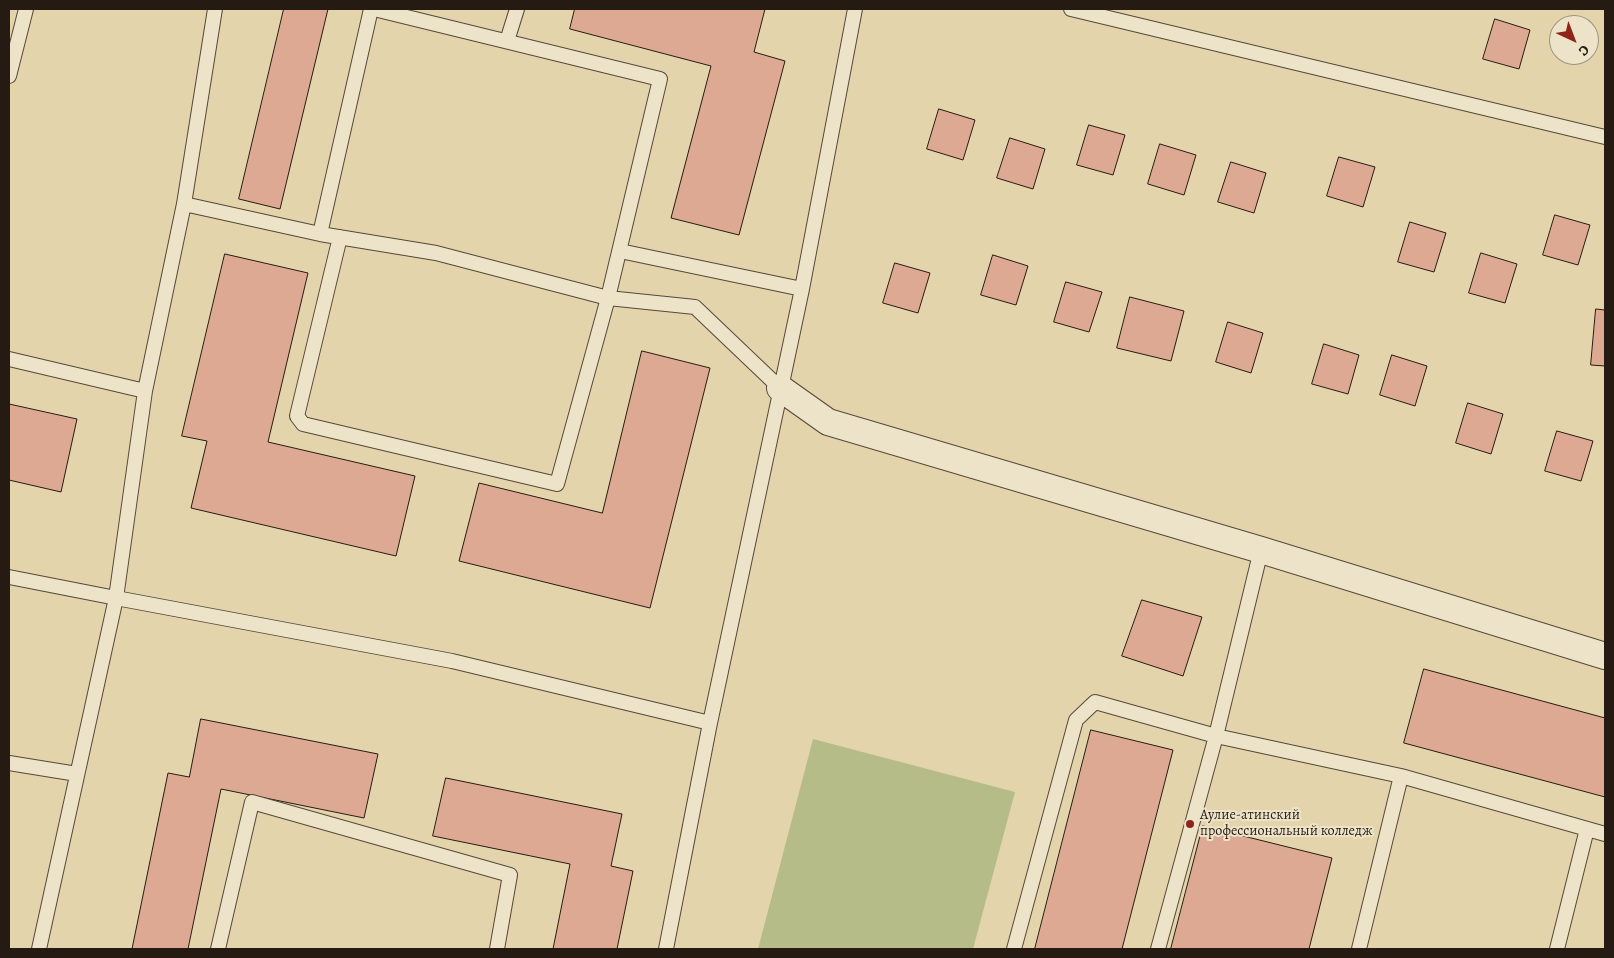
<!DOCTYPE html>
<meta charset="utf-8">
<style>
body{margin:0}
#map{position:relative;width:1614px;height:958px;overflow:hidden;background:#e3d4ac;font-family:Alegreya,serif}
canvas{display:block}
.frame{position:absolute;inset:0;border:10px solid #261b13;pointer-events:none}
.north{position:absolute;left:1549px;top:15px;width:50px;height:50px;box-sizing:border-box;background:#ede3c9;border:1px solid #9d9380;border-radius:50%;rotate:137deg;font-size:14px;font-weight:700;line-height:20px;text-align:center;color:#261b13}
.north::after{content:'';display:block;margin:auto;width:18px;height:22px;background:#8f2418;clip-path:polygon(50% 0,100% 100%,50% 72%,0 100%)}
</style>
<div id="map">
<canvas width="1614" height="958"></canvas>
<div class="frame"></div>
<div class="north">С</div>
</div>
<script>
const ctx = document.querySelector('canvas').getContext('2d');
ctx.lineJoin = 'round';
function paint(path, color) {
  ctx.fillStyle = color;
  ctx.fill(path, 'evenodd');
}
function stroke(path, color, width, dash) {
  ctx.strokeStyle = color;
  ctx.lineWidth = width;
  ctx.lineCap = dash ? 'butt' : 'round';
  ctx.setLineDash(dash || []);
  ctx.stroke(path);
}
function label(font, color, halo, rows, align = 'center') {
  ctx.font = font + ' Alegreya,serif';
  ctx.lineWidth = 4;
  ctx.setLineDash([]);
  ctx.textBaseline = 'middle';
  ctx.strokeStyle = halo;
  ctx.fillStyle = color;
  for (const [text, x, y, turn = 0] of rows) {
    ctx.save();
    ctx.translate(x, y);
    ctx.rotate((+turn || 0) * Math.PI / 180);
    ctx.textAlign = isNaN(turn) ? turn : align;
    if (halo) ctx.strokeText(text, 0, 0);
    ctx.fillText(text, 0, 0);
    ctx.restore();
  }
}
const green = new Path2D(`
 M 813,739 L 1015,792 L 973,949 L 758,949 Z`);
const building = new Path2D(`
 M 284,9 L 328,9 L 280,209 L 239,199 Z
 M 575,9 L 765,9 L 754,52 L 785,61 L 739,235 L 671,218 L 711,66 L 570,29 Z
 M 1495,19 L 1530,30 L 1519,69 L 1483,59 Z
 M 939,109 L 975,120 L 963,160 L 927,149 Z
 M 1089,125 L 1125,135 L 1113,175 L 1077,165 Z
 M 1010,138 L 1045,149 L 1033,189 L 997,178 Z
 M 1160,144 L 1196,155 L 1184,195 L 1148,184 Z
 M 1339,157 L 1375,167 L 1363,207 L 1327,196 Z
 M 1231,162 L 1266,173 L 1254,213 L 1218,202 Z
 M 1555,215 L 1590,225 L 1578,265 L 1543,255 Z
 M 1410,222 L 1446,233 L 1434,272 L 1398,262 Z
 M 1481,253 L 1517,264 L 1505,303 L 1469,293 Z
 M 225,254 L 308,273 L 268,442 L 415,476 L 396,556 L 191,508 L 207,441 L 182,436 Z
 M 993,255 L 1028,266 L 1016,305 L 981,295 Z
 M 895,263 L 930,273 L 918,313 L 883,303 Z
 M 1066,282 L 1102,292 L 1089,332 L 1054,322 Z
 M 1130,297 L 1184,311 L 1171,361 L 1117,348 Z
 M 1596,309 L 1605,310 L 1605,366 L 1591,365 Z
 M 1228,322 L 1263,333 L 1251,373 L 1216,362 Z
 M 1324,344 L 1359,355 L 1348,394 L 1312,384 Z
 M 642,351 L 710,368 L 650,608 L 459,561 L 479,483 L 602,513 Z
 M 1392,355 L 1427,366 L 1415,406 L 1380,395 Z
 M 1468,403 L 1503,414 L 1491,454 L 1456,443 Z
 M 9,404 L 77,419 L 61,492 L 9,480 Z
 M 1557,431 L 1593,441 L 1581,481 L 1545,471 Z
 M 1142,600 L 1202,617 L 1183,676 L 1122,656 Z
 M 1424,669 L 1605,718 L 1605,797 L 1404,743 Z
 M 201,719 L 378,754 L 364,818 L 221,789 L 188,949 L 132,949 L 168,773 L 189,777 Z
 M 1091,730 L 1173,750 L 1122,949 L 1035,949 Z
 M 446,778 L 622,814 L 611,866 L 633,871 L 617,949 L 553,949 L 570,864 L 433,836 Z
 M 1203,826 L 1332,858 L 1309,949 L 1171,949 Z`);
const service = new Path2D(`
 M 374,9 L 660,79 L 608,298 L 695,307 L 780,388
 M 1071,9 L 1605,137
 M 507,41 L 517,9
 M 9,76 L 26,9
 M 184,204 L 320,234 L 436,253 L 608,298 L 557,484 L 303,424 L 297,416 L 340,237
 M 320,234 L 371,9
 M 620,251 L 802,289
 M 9,359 L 145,391 L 116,598 L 9,577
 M 145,391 L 184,204 L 215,9
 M 9,763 L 77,774
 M 39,949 L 116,598 L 452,661 L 710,723 L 802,289 L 855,9
 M 218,949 L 252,802 L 510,875 L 497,949
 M 666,949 L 710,723
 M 1014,949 L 1076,720 L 1095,702 L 1216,736 L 1401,776 L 1605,834
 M 1158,949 L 1216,736 L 1261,550
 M 1359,949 L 1401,776
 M 1557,949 L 1587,829`);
const minor = new Path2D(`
 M 780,388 L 828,422 L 1261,550 L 1605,656`);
const markers = [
 [1190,824,5,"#8f2418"]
];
const poiNames = [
 ["Аулие-атинский",1200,816],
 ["профессиональный колледж",1200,832]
];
paint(green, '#b6bc88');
paint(building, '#dea992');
stroke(building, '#261b13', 1);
stroke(service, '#554939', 16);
stroke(minor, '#554939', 28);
stroke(service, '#ede3c9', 14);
stroke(minor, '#ede3c9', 26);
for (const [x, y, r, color] of markers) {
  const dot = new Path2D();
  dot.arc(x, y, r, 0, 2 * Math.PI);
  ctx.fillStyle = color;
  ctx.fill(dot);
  stroke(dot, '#ede3c9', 2);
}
label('14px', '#261b13', '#ede3c9', poiNames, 'left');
</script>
